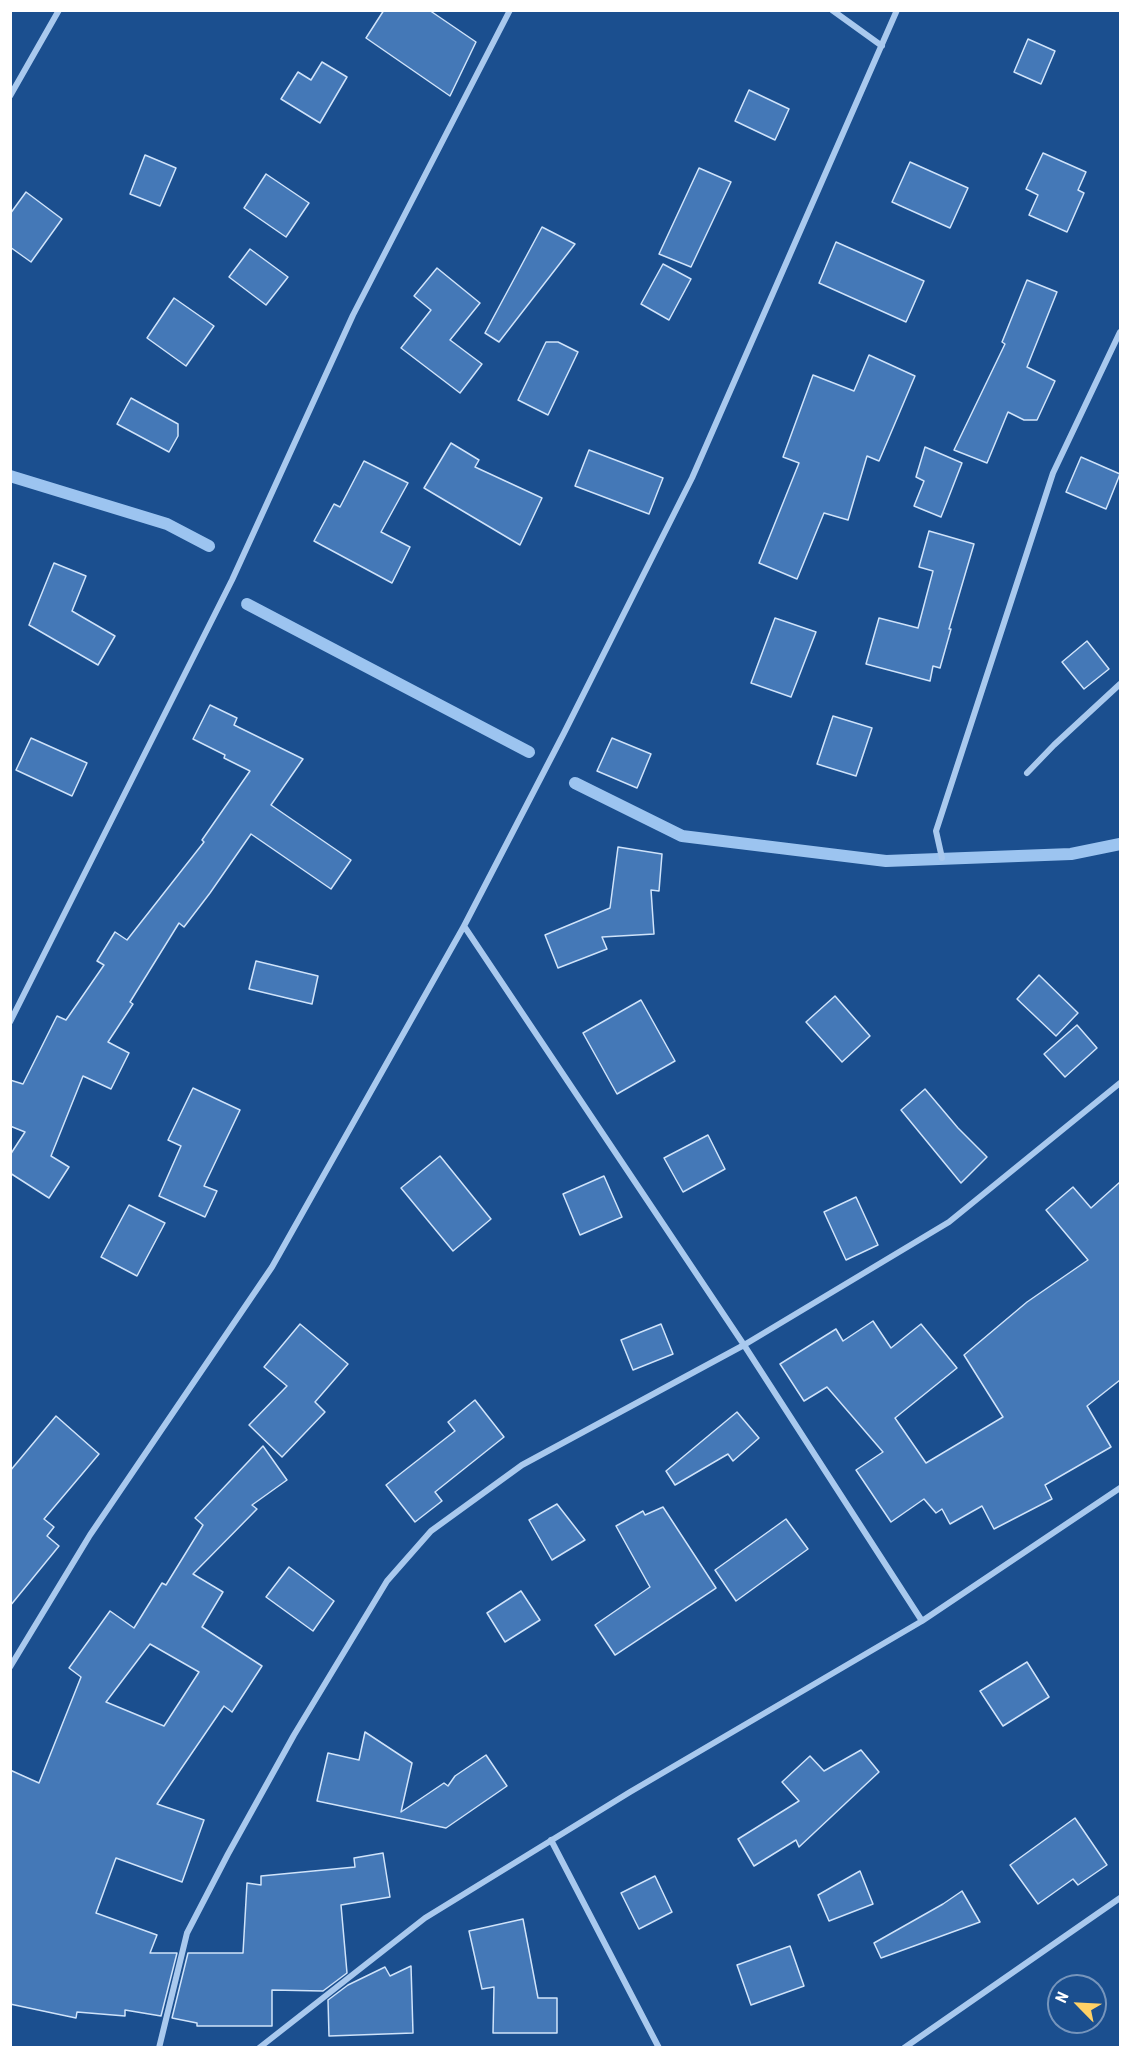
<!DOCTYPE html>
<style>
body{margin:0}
#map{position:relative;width:1131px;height:2058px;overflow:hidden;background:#1b4f8f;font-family:"Roboto Condensed",sans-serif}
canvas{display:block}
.frame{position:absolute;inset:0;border:12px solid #fff;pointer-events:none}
.north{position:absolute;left:1047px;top:1974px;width:60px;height:60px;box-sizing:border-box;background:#1b4f8f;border:2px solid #7695bc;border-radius:50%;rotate:294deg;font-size:16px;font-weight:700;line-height:24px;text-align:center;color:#fff}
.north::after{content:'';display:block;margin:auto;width:21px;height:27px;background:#ffd166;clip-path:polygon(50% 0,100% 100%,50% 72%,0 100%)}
</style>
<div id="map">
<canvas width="1131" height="2058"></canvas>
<div class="frame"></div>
<div class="north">N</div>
</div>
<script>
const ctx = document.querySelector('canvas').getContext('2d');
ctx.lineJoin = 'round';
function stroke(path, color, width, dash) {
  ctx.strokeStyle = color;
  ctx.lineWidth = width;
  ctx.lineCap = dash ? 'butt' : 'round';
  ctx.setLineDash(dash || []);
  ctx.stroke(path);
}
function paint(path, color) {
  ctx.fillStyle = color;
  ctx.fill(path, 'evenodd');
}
const stream = new Path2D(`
 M 10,476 L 167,524 L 209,546
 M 247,604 L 529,752
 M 575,783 L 682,836 L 886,861 L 1071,854 L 1120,844`);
const building = new Path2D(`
 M 384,10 L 429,10 L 476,42 L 450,96 L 366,38 Z
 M 1028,39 L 1055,51 L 1041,84 L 1014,72 Z
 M 322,62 L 347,77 L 320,123 L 281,99 L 298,72 L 311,80 Z
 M 749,90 L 789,109 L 775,140 L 735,121 Z
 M 1043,153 L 1086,172 L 1078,190 L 1084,193 L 1067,232 L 1029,215 L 1038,195 L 1026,189 Z
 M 145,155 L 176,168 L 160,206 L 130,194 Z
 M 910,162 L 968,188 L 950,228 L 892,202 Z
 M 699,168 L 731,182 L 691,267 L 659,254 Z
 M 266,174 L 309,203 L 286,237 L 244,208 Z
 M 26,192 L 62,219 L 31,262 L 10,247 L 10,214 Z
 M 542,227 L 575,244 L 499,342 L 485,333 Z
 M 836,242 L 924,281 L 906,322 L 819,283 Z
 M 250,249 L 288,277 L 266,305 L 229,277 Z
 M 663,264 L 691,279 L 669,320 L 641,304 Z
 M 437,268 L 480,303 L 450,340 L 482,364 L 460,393 L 401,348 L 431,310 L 414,296 Z
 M 1027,280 L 1057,292 L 1027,367 L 1055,381 L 1037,420 L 1024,420 L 1008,412 L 987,463 L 954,450 L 1005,344 L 1002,342 Z
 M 174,298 L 214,326 L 186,366 L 147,338 Z
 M 546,342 L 558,342 L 578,352 L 548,415 L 518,400 Z
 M 869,355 L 915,376 L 879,461 L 867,456 L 848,520 L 824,513 L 797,579 L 759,563 L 799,463 L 783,457 L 813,375 L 854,391 Z
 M 131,398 L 178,424 L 178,436 L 169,452 L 117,424 Z
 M 451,443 L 479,460 L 475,467 L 542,498 L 520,545 L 424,488 Z
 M 925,447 L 962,463 L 941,517 L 914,506 L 924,481 L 916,477 Z
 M 589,450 L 663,478 L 649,514 L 575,486 Z
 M 1081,457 L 1120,474 L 1106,509 L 1066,492 Z
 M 364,461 L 408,483 L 381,532 L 410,547 L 392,583 L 314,541 L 334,504 L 340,507 Z
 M 929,531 L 974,544 L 949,629 L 951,629 L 940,668 L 933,666 L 930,681 L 866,664 L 879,618 L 918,628 L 933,571 L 919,567 Z
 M 54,563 L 86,576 L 72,611 L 115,636 L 98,665 L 29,625 Z
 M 775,618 L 816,632 L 791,697 L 751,683 Z
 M 1087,641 L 1109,669 L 1084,689 L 1062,662 Z
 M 210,705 L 237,718 L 234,725 L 303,759 L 271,805 L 351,860 L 331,889 L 251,834 L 210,893 L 184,927 L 179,923 L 130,1002 L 133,1004 L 108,1042 L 129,1053 L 111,1089 L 83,1076 L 51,1156 L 69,1167 L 49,1198 L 10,1173 L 10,1155 L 25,1132 L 10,1126 L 10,1080 L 23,1084 L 57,1016 L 66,1020 L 104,965 L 97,961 L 115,932 L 127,940 L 204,842 L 202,840 L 250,771 L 224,758 L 225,755 L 193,739 Z
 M 833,716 L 872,728 L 856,776 L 817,764 Z
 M 31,738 L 87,763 L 72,796 L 16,770 Z
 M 612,738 L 651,754 L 637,788 L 597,771 Z
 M 618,847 L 662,854 L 659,891 L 651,890 L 654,934 L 602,937 L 607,949 L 558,968 L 545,935 L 610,908 Z
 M 256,961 L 318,976 L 312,1004 L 249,989 Z
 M 1039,975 L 1078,1013 L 1056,1036 L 1017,999 Z
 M 835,996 L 870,1036 L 842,1062 L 806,1022 Z
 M 641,1000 L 675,1061 L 617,1094 L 583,1033 Z
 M 1077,1025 L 1097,1048 L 1065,1077 L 1044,1054 Z
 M 193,1088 L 240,1110 L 204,1186 L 217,1191 L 205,1217 L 159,1196 L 181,1146 L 168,1140 Z
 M 925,1089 L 958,1128 L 987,1157 L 961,1183 L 901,1110 Z
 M 708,1135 L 725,1169 L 683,1192 L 664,1158 Z
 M 440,1156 L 491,1219 L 453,1251 L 401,1188 Z
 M 604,1176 L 622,1217 L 580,1235 L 563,1194 Z
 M 1120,1182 L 1120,1380 L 1087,1406 L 1111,1447 L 1045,1485 L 1052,1499 L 994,1529 L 982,1506 L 950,1524 L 942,1509 L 936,1513 L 924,1499 L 891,1522 L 856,1470 L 883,1452 L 827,1387 L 804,1401 L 780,1364 L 836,1329 L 843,1341 L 873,1321 L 891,1348 L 921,1324 L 957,1368 L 895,1418 L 926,1463 L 1003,1417 L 964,1355 L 1027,1302 L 1088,1260 L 1046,1210 L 1073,1187 L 1091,1208 Z
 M 856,1197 L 878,1245 L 846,1260 L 824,1212 Z
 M 129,1205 L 165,1223 L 137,1276 L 101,1257 Z
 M 300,1324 L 348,1364 L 315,1402 L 325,1412 L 282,1457 L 249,1425 L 287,1386 L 264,1367 Z
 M 661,1324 L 673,1354 L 633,1370 L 621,1340 Z
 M 475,1400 L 504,1437 L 435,1492 L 442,1501 L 415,1522 L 386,1485 L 455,1431 L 448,1422 Z
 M 737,1412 L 759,1438 L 733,1461 L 728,1454 L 675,1485 L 666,1471 Z
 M 56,1416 L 99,1454 L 44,1519 L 54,1527 L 47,1536 L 59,1546 L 10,1606 L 10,1471 Z
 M 263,1446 L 287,1480 L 252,1505 L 257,1509 L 193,1574 L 223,1592 L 202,1627 L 262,1666 L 232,1712 L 224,1706 L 157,1804 L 204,1820 L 182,1882 L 116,1858 L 96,1913 L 157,1935 L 150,1953 L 177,1953 L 161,2016 L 125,2010 L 125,2016 L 77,2012 L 76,2018 L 10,2004 L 10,1770 L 39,1783 L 81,1677 L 69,1668 L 110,1611 L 134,1628 L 162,1583 L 166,1585 L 203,1525 L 195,1518 ZM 150,1644 L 199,1672 L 164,1726 L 106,1702 Z
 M 557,1504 L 585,1540 L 552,1560 L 529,1520 Z
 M 663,1507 L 716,1588 L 615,1655 L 595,1625 L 650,1587 L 616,1526 L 643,1511 L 645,1515 Z
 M 786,1519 L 808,1549 L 736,1601 L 715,1570 Z
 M 289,1567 L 334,1601 L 313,1631 L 266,1597 Z
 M 521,1591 L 540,1620 L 505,1642 L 487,1613 Z
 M 1027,1662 L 1049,1697 L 1003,1726 L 980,1691 Z
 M 365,1732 L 412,1763 L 401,1812 L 444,1783 L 448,1786 L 455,1776 L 486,1755 L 507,1786 L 446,1828 L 317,1801 L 328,1753 L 359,1760 Z
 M 861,1750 L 879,1772 L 799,1847 L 796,1840 L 754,1866 L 738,1839 L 799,1801 L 782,1782 L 810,1756 L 824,1771 Z
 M 1075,1818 L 1107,1865 L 1078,1885 L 1073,1879 L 1038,1904 L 1010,1865 Z
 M 383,1853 L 390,1897 L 341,1905 L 347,1973 L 323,1991 L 272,1990 L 272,2026 L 197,2026 L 197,2023 L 172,2018 L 188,1953 L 243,1953 L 247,1883 L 261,1885 L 261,1876 L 355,1867 L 354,1858 Z
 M 860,1871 L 873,1904 L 829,1921 L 818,1895 Z
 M 655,1876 L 672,1912 L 639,1929 L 621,1893 Z
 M 962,1891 L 980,1922 L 881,1958 L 874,1943 L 943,1904 Z
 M 523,1919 L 538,1998 L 557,1998 L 557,2033 L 493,2033 L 494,1987 L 482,1989 L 469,1931 Z
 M 790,1946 L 804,1986 L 751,2005 L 737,1965 Z
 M 411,1966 L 413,2033 L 329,2036 L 328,2000 L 348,1985 L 385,1967 L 390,1976 Z`);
const street = new Path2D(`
 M 832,10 L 882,46
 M 10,96 L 59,10
 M 1027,773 L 1054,745 L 1120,684
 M 942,858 L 936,831 L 1053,473 L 1120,332
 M 464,926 L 744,1345 L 922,1621
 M 10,1022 L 232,580 L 353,315 L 510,10
 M 10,1667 L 90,1535 L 272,1267 L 464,926 L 564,733 L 692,478 L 897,10
 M 551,1840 L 659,2048
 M 159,2048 L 187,1933 L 228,1854 L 294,1735 L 387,1581 L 431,1531 L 522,1465 L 744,1345 L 949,1222 L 1120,1083
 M 259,2048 L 425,1918 L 630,1792 L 922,1621 L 1120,1488
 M 904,2048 L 1120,1898`);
stroke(stream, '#9cc4f0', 12);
paint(building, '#4478b7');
stroke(building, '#cfe3fa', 1.5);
stroke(street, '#a9c9ee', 6);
</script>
